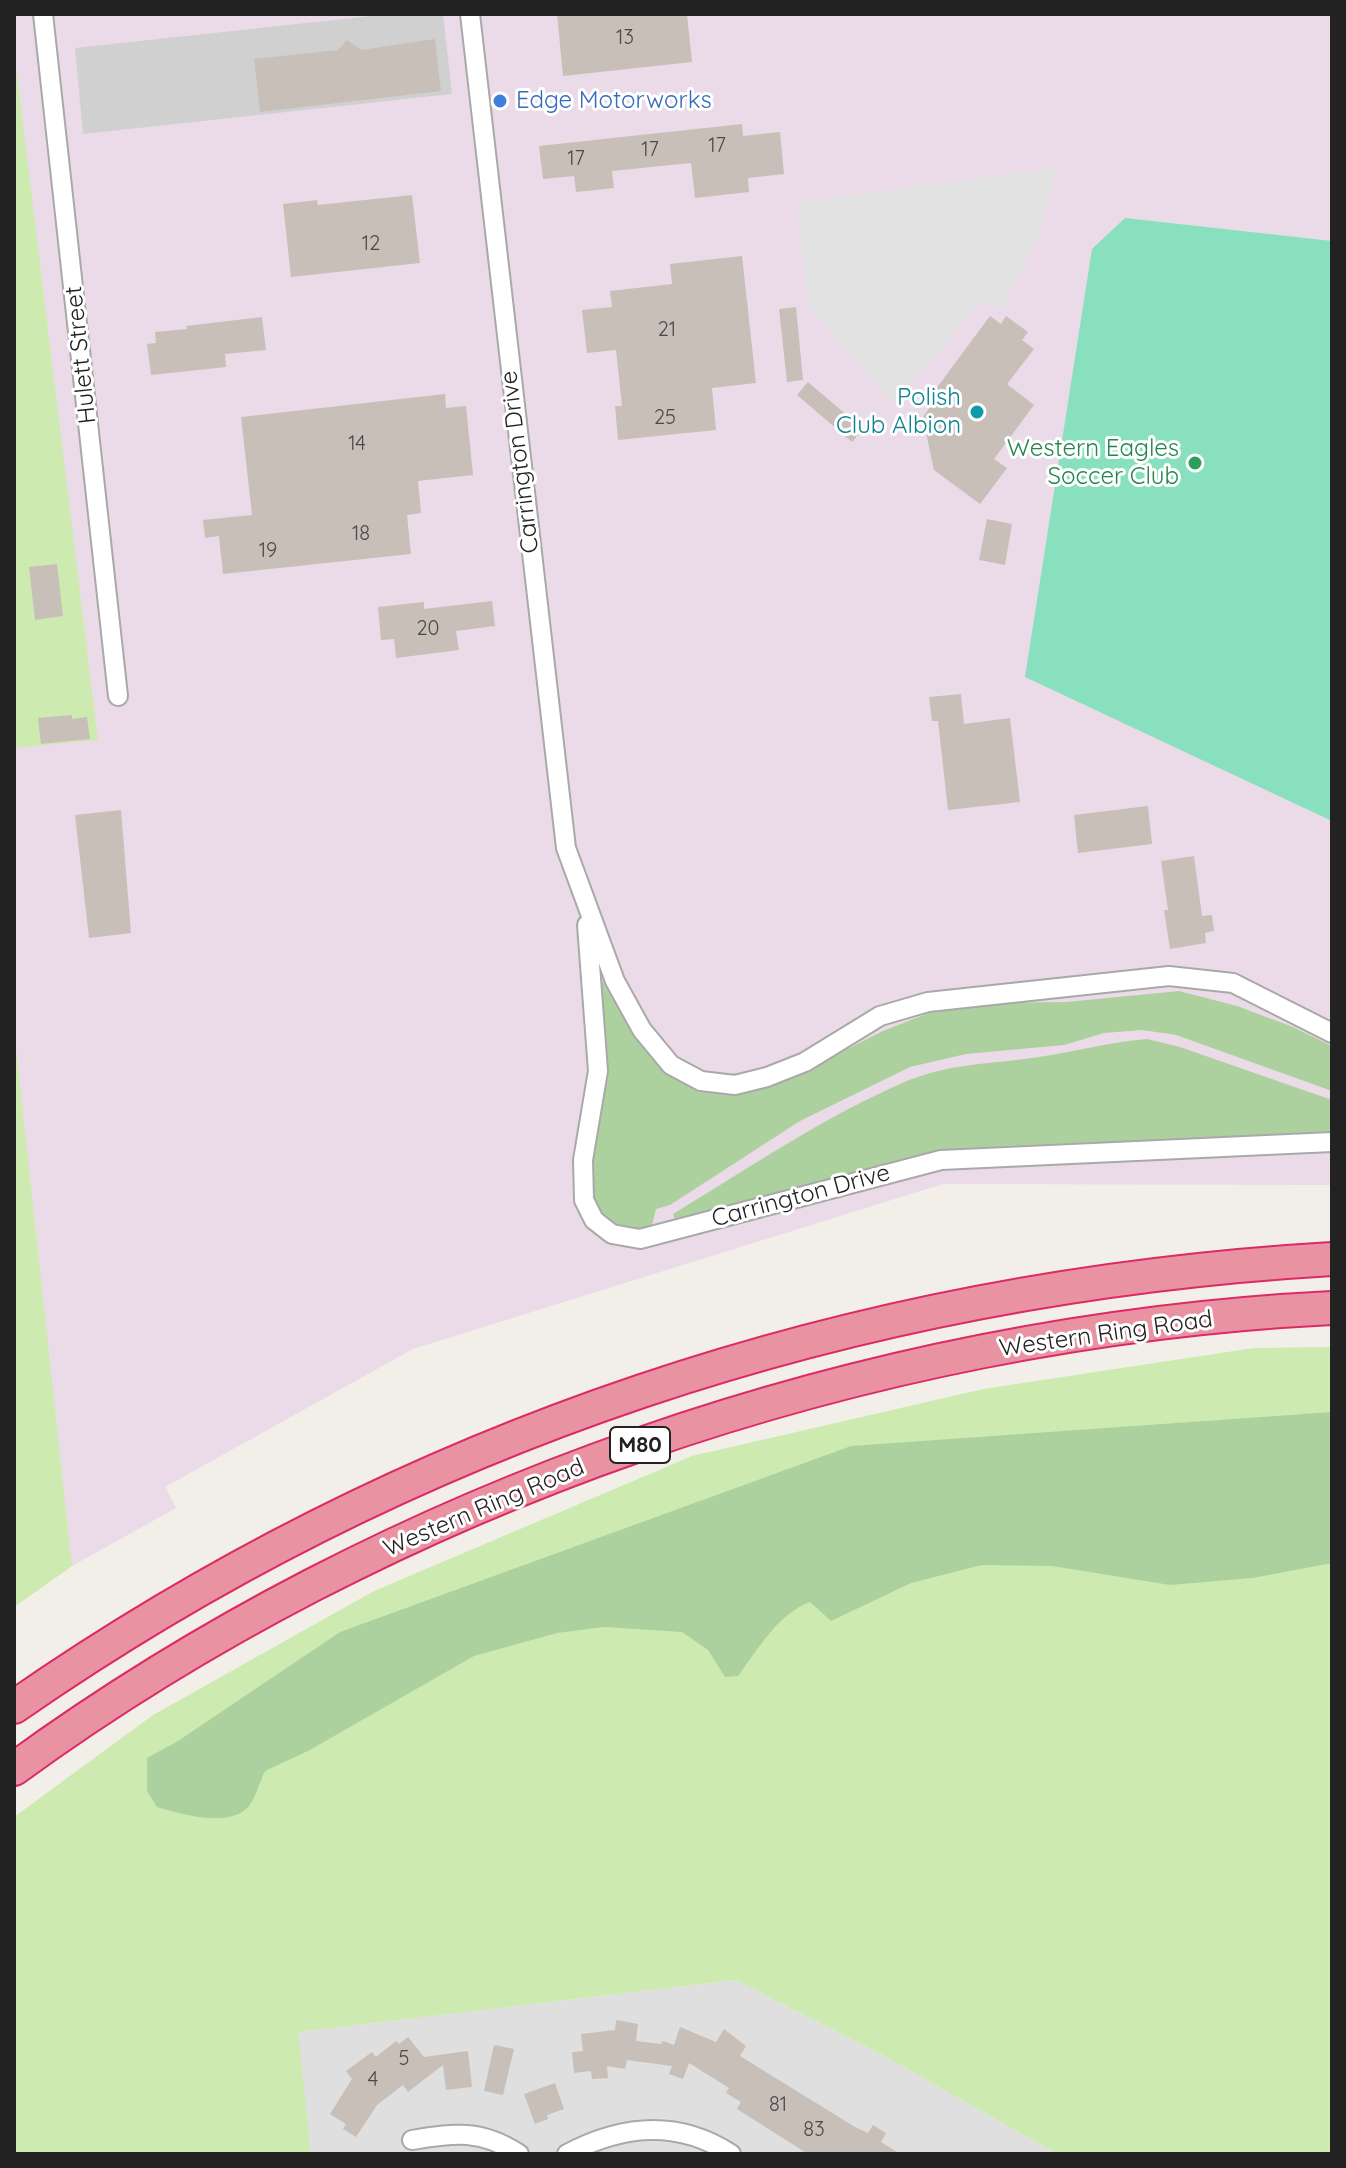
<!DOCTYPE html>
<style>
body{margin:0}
#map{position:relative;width:1346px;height:2168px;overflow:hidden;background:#f2efe9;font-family:Quicksand,sans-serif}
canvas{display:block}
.frame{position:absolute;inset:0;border:16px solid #222;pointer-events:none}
</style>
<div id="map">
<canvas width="1346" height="2168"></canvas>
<div class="frame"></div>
</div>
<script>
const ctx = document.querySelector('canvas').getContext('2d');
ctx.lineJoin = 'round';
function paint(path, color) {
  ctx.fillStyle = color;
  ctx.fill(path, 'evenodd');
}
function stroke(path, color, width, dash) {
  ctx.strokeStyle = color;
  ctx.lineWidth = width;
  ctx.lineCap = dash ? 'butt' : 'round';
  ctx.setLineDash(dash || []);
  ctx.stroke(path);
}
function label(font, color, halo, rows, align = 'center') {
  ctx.font = font + ' Quicksand,sans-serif';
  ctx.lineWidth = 6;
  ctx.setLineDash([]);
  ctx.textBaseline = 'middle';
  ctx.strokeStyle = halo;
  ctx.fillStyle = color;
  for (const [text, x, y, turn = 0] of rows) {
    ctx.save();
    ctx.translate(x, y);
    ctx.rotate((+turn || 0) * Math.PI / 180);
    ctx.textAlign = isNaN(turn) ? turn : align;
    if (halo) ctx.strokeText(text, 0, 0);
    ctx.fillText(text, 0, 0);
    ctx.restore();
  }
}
const residential = new Path2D(`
 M 735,1980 L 881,2054 L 1057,2154 L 311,2154 L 297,2032 Z`);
const industrial = new Path2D(`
 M 14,14 L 1332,14 L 1332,1185 L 943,1184 L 413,1349 L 165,1487 L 176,1508 L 72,1566 L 14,1607 Z`);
const religious = new Path2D(`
 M 390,14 L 443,14 L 452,94 L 83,134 L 75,48 Z`);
const grass = new Path2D(`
 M 14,50 L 98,740 L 14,748 Z
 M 14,1029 L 72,1566 L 14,1607 Z
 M 1332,1347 L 1332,2154 L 1057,2154 L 881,2054 L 735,1980 L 298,2032 L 311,2154 L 14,2154 L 14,1817 L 153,1715 L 374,1591 L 692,1456 L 983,1389 L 1254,1348 Z`);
const forest = new Path2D(`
 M 598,973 L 639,1043 L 661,1067 L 685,1081 L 798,1074 L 883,1031 L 931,1012 L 973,1003 L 1066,1002 L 1179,991 L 1237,1006 L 1293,1027 L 1332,1046 L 1332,1091 L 1176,1035 L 1142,1030 L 1104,1033 L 1064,1045 L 966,1054 L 910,1067 L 800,1121 L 670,1205 L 656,1209 L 650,1233 L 640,1239 L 594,1220 L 583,1160 Z
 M 1147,1039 L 1180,1047 L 1332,1100 L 1332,1142 L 985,1156 L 678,1228 L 673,1214 C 749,1168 825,1116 907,1081 C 948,1064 989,1064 1032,1058 C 1071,1053 1108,1042 1147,1039 Z
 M 1332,1412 L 1332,1563 L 1253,1578 L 1170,1585 L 1052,1566 L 982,1565 L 911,1583 L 831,1621 L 810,1602 C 778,1614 758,1649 738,1676 L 725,1677 L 708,1650 L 682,1632 L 604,1627 L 557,1633 L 474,1656 L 308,1751 L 265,1771 C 260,1781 256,1797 249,1806 C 230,1829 181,1814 157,1807 L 147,1791 L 147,1758 L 178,1741 L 340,1632 L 851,1446 Z`);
const pitch = new Path2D(`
 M 1125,218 L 1332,241 L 1332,821 L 1025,677 L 1092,249 Z`);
const parking = new Path2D(`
 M 1057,168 L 1040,235 L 1001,310 L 982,301 L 932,360 L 892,403 L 808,304 L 797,202 Z`);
const building = new Path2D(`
 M 557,14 L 687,14 L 692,62 L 563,76 Z
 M 435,39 L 441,91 L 260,112 L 254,59 L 338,50 L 347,40 L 361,50 Z
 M 742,124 L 743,136 L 780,132 L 784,174 L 748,178 L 749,192 L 695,198 L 691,163 L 612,171 L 614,188 L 576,192 L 574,176 L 543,179 L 539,146 Z
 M 412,195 L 420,263 L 291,277 L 283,204 L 317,200 L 318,205 Z
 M 742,256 L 756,383 L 712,388 L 716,430 L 618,440 L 615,406 L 622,406 L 616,350 L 587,353 L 582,310 L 612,307 L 610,291 L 672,284 L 670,264 Z
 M 796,307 L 803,380 L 787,382 L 779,309 Z
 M 990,316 L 1001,324 L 1006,316 L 1028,332 L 1022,340 L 1034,349 L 1007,384 L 1034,405 L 994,459 L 1007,468 L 980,504 L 934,470 L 924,423 L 921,420 L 932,404 L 927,401 Z
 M 262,317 L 266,350 L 225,354 L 226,367 L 151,375 L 147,344 L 156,343 L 155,332 L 187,329 L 186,326 Z
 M 808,382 L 863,429 L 852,442 L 797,395 Z
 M 445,394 L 446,408 L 466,406 L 473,475 L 418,481 L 421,513 L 407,515 L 411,554 L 223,574 L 219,536 L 205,538 L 203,520 L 252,515 L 241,417 Z
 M 987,519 L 1012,524 L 1005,565 L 979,560 Z
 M 57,564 L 63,616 L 35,620 L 29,567 Z
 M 492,601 L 495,626 L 456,631 L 459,650 L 396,658 L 394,639 L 381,640 L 378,607 L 424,602 L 424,609 Z
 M 961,694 L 964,724 L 1010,718 L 1020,802 L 948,810 L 938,721 L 932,721 L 929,697 Z
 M 72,715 L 72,719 L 87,717 L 90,739 L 41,744 L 38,718 Z
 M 1148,806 L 1152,844 L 1078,853 L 1074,815 Z
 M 121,810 L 131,933 L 89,938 L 75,815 Z
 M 1194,856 L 1202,916 L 1212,915 L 1214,931 L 1205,933 L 1206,943 L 1170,949 L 1164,910 L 1168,910 L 1161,861 Z
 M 616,2020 L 638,2024 L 636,2041 L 661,2044 L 663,2041 L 674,2045 L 680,2027 L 716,2042 L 724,2029 L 746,2046 L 740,2056 L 855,2127 L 868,2133 L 873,2125 L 886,2133 L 881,2142 L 900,2154 L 808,2154 L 737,2109 L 741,2102 L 726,2093 L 729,2088 L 689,2063 L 683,2079 L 669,2074 L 672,2066 L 627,2060 L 625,2069 L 607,2066 L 608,2078 L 592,2079 L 591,2071 L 574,2073 L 572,2052 L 583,2051 L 581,2034 L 615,2030 Z
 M 408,2037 L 424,2057 L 468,2051 L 472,2087 L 446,2090 L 443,2065 L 408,2092 L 403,2085 L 377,2105 L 356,2137 L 343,2129 L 346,2124 L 330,2114 L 352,2079 L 346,2071 L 372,2052 L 376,2057 L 396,2041 L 399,2044 Z
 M 494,2045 L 514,2049 L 503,2095 L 484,2091 Z
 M 555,2083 L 564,2109 L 547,2115 L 548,2119 L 535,2124 L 524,2094 Z`);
const minor = new Path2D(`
 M 43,14 L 118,696
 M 470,14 L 566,848 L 615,981 L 642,1030 L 671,1065 L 701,1081 L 735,1085 L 767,1077 L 805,1062 L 880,1016 L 928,1002 L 1169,976 L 1233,983 L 1332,1033
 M 587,925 L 598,1071 L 583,1160 L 584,1200 L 594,1220 L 612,1234 L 640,1239 L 941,1160 L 1332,1142
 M 412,2140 C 454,2133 481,2129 519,2154
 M 567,2154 C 622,2125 677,2119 731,2154`);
const motorway = new Path2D(`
 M 14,1707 C 407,1434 855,1287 1332,1259
 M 14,1769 C 390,1495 868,1331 1332,1308`);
const markers = [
 [500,101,8,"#3f7fe0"],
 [977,412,8,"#0f9aa8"],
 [1195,463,8,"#2e9e5b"]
];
const numberNames = [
 ["13",625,38],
 ["17",717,146],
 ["17",650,150],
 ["17",576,159],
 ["12",371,244],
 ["21",667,330],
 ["25",665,418],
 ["14",357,444],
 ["18",361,534],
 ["19",268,551],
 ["20",428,629],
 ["5",404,2059],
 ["4",373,2080],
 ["81",778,2105],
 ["83",814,2130]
];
const shields = [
 [640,1445,60]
];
const shieldNames = [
 ["M80",640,1445]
];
const shopNames = [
 ["Edge Motorworks",516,101]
];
const streetNames = [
 ["Hulett Street",81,355,-96],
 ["Carrington Drive",520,462,-97],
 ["Carrington Drive",801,1196,-15],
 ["Western Ring Road",1106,1334,-8],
 ["Western Ring Road",484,1508,-23]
];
const cultureNames = [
 ["Polish",961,398],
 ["Club Albion",961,426]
];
const leisureNames = [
 ["Western Eagles",1179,449],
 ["Soccer Club",1179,477]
];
paint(residential, '#e0dfdf');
paint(industrial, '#ebdbe8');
paint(religious, '#d0d0d0');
paint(grass, '#cdebb0');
paint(forest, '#add19e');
paint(pitch, '#88e0be');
paint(parking, '#e2e2e2');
paint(building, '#c7bfb8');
stroke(minor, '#a9a9a9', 22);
stroke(motorway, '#dc2a67', 36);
stroke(minor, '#fff', 18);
stroke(motorway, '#e892a2', 32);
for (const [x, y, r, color] of markers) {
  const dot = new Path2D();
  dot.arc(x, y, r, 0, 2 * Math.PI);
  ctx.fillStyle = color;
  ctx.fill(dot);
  stroke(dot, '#fff', 3);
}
label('20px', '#4b4948', null, numberNames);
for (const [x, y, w] of shields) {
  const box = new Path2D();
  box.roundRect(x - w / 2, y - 18, w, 36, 6);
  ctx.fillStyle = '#fff';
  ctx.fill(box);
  stroke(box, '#222', 2);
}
label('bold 22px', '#222', null, shieldNames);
label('24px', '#366cbe', '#fff', shopNames, 'left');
label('24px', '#222', '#fff', streetNames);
label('24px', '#0d838f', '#fff', cultureNames, 'right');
label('24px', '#27864d', '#fff', leisureNames, 'right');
</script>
